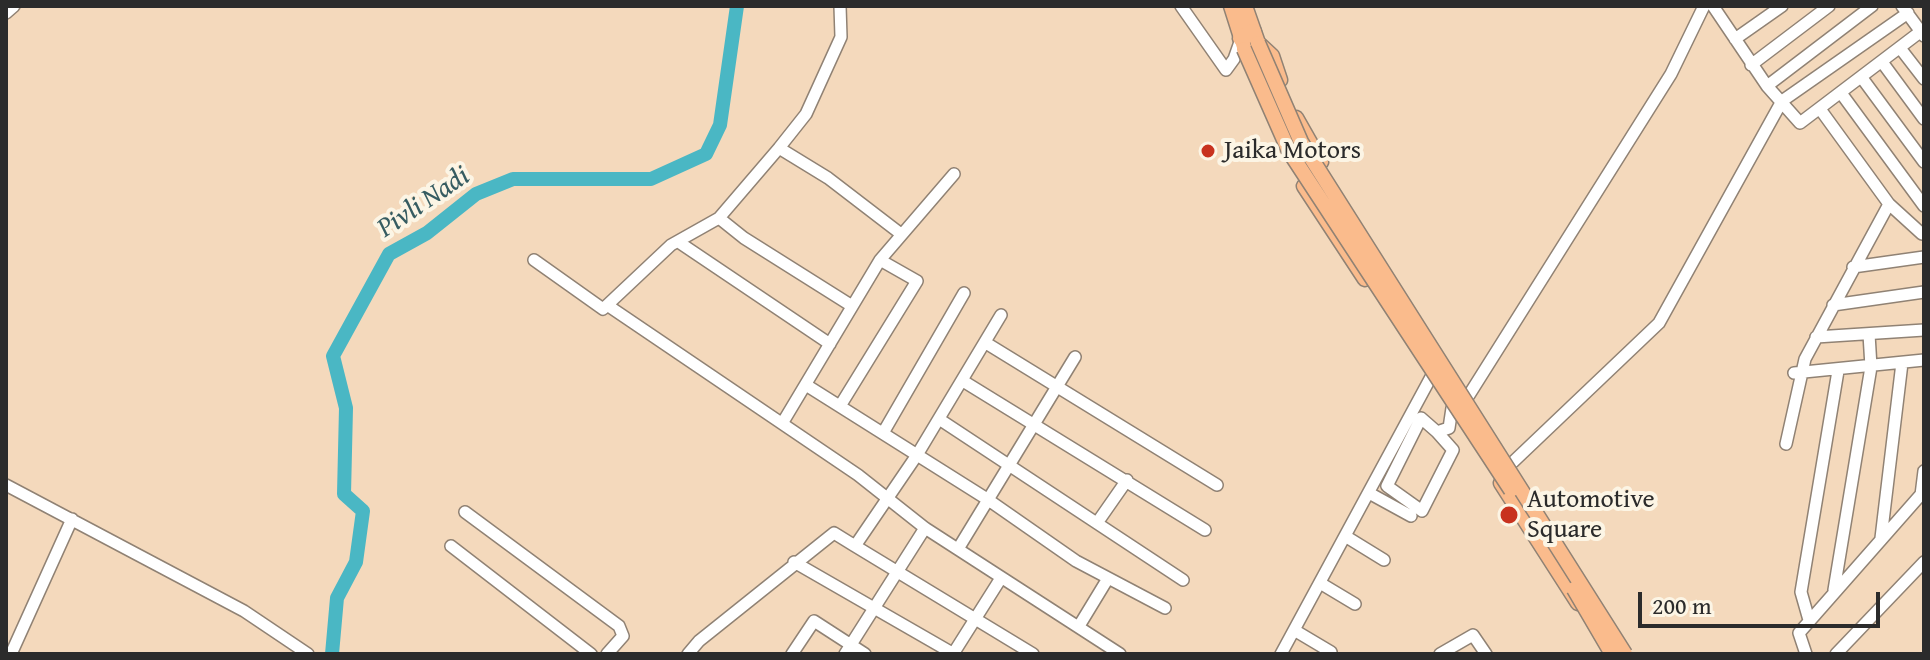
<!DOCTYPE html>
<style>
body{margin:0}
#map{position:relative;width:1930px;height:660px;overflow:hidden;background:#f4d9bc;font-family:"Gentium Book Plus",serif}
canvas{display:block}
.frame{position:absolute;inset:0;border:8px solid #2b2b2b;pointer-events:none}
.scale{position:absolute;left:1638px;top:592px;width:242px;height:36px;box-sizing:border-box;border:4px solid #2b2b2b;border-top:0;padding-left:10px;font-size:24px;line-height:28px;white-space:nowrap;color:#2b2b2b;-webkit-text-stroke:6px #fcf5e5;paint-order:stroke}
</style>
<div id="map">
<canvas width="1930" height="660"></canvas>
<div class="frame"></div>
<div class="scale">200 m</div>
</div>
<script>
const ctx = document.querySelector('canvas').getContext('2d');
ctx.lineJoin = 'round';
function stroke(path, color, width, dash) {
  ctx.strokeStyle = color;
  ctx.lineWidth = width;
  ctx.lineCap = dash ? 'butt' : 'round';
  ctx.setLineDash(dash || []);
  ctx.stroke(path);
}
function label(font, color, halo, rows, align = 'center') {
  ctx.font = font + ' "Gentium Book Plus",serif';
  ctx.lineWidth = 8;
  ctx.setLineDash([]);
  ctx.textBaseline = 'middle';
  ctx.strokeStyle = halo;
  ctx.fillStyle = color;
  for (const [text, x, y, turn = 0] of rows) {
    ctx.save();
    ctx.translate(x, y);
    ctx.rotate((+turn || 0) * Math.PI / 180);
    ctx.textAlign = isNaN(turn) ? turn : align;
    if (halo) ctx.strokeText(text, 0, 0);
    ctx.fillText(text, 0, 0);
    ctx.restore();
  }
}
const river = new Path2D(`
 M 332,654 L 337,598 L 356,562 L 363,511 L 344,494 L 346,408 L 333,356 L 389,254 L 427,233 L 476,194 L 513,179 L 651,179 L 706,154 L 720,125 L 737,6`);
const minor = new Path2D(`
 M 1181,6 L 1226,70 L 1234,59 L 1241,39
 M 1713,6 L 1767,86 L 1800,123 L 1920,32
 M 1902,6 L 1924,36
 M 6,13 L 14,6
 M 1735,39 L 1782,6
 M 1900,48 L 1924,79
 M 1882,62 L 1924,119
 M 1751,65 L 1829,6
 M 1862,78 L 1924,162
 M 1767,86 L 1872,6
 M 1841,93 L 1924,206
 M 1820,109 L 1889,204 L 1922,234
 M 779,148 L 828,178 L 901,234
 M 719,218 L 744,238 L 852,306
 M 680,243 L 830,344
 M 534,260 L 603,309 L 671,245 L 719,218 L 779,148 L 806,114 L 841,37 L 840,6
 M 1853,267 L 1924,257
 M 1833,305 L 1924,292
 M 610,307 L 858,475 L 925,528 L 1120,654
 M 1816,337 L 1924,330
 M 986,343 L 1217,485
 M 1794,373 L 1924,360
 M 963,381 L 1205,530
 M 806,385 L 987,499 L 1076,561 L 1165,608
 M 840,406 L 917,281 L 880,260
 M 939,419 L 1183,580
 M 783,422 L 880,260 L 954,174
 M 1437,432 L 1453,450 L 1422,511 L 1387,486 L 1421,418 L 1437,432 L 1449,428 L 1452,408 L 1469,395 L 1671,74 L 1704,6
 M 883,433 L 964,293
 M 1786,444 L 1805,359 L 1889,204
 M 1513,462 L 1659,323 L 1782,101 L 1908,13
 M 6,485 L 244,611 L 308,654
 M 1369,493 L 1411,516
 M 1921,495 L 1924,471
 M 465,512 L 619,626 L 623,636 L 607,654
 M 1097,523 L 1127,480
 M 1345,536 L 1384,560
 M 1881,538 L 1902,363
 M 451,546 L 591,654
 M 855,546 L 1033,654
 M 958,549 L 1075,357
 M 794,562 L 954,654
 M 1320,583 L 1355,604
 M 1834,590 L 1871,367 L 1869,334
 M 1809,620 L 1801,592 L 1838,371
 M 1079,626 L 1107,580
 M 1294,630 L 1331,652
 M 11,654 L 72,519
 M 688,654 L 699,641 L 834,533 L 855,546 L 917,455 L 1001,315
 M 792,654 L 814,621 L 865,654
 M 845,654 L 925,528
 M 953,654 L 1001,578
 M 1281,654 L 1431,377
 M 1440,654 L 1473,635 L 1486,654
 M 1806,654 L 1799,633 L 1924,491
 M 1836,654 L 1924,562`);
const major = new Path2D(`
 M 1231,6 L 1244,47
 M 1245,6 L 1258,43 L 1272,56 L 1280,80
 M 1296,118 L 1321,162
 M 1304,186 L 1365,279
 M 1501,483 L 1578,603`);
const highway = new Path2D(`
 M 1241,38 L 1253,32`);
const rail = new Path2D(`
 M 1513,481 L 1620,654`);
const majorBridge = new Path2D(`
 M 1258,43 L 1301,142 L 1625,654
 M 1244,49 L 1289,151 L 1511,490
 M 1574,589 L 1612,654`);
const markers = [
 [1208,151,8,"#c8321e"],
 [1509,515,10,"#c8321e"]
];
const poiNames = [
 ["Jaika Motors",1224,151],
 ["Automotive",1527,500],
 ["Square",1527,530]
];
const waterNames = [
 ["Pivli Nadi",424,203,-34]
];
stroke(river, '#4ab7c4', 14);
stroke(minor, '#908274', 14);
stroke(major, '#908274', 17);
stroke(highway, '#908274', 19);
stroke(minor, '#fff', 11);
stroke(major, '#fabb8c', 14);
stroke(highway, '#fabb8c', 16);
stroke(rail, '#2b2b2b', 2, [12, 6]);
stroke(majorBridge, '#908274', 17, []);
stroke(majorBridge, '#fabb8c', 14);
for (const [x, y, r, color] of markers) {
  const dot = new Path2D();
  dot.arc(x, y, r, 0, 2 * Math.PI);
  ctx.fillStyle = color;
  ctx.fill(dot);
  stroke(dot, '#fcf5e5', 3);
}
label('26px', '#2b2b2b', '#fcf5e5', poiNames, 'left');
label('italic 28px', '#365c61', '#fcf5e5', waterNames);
</script>
